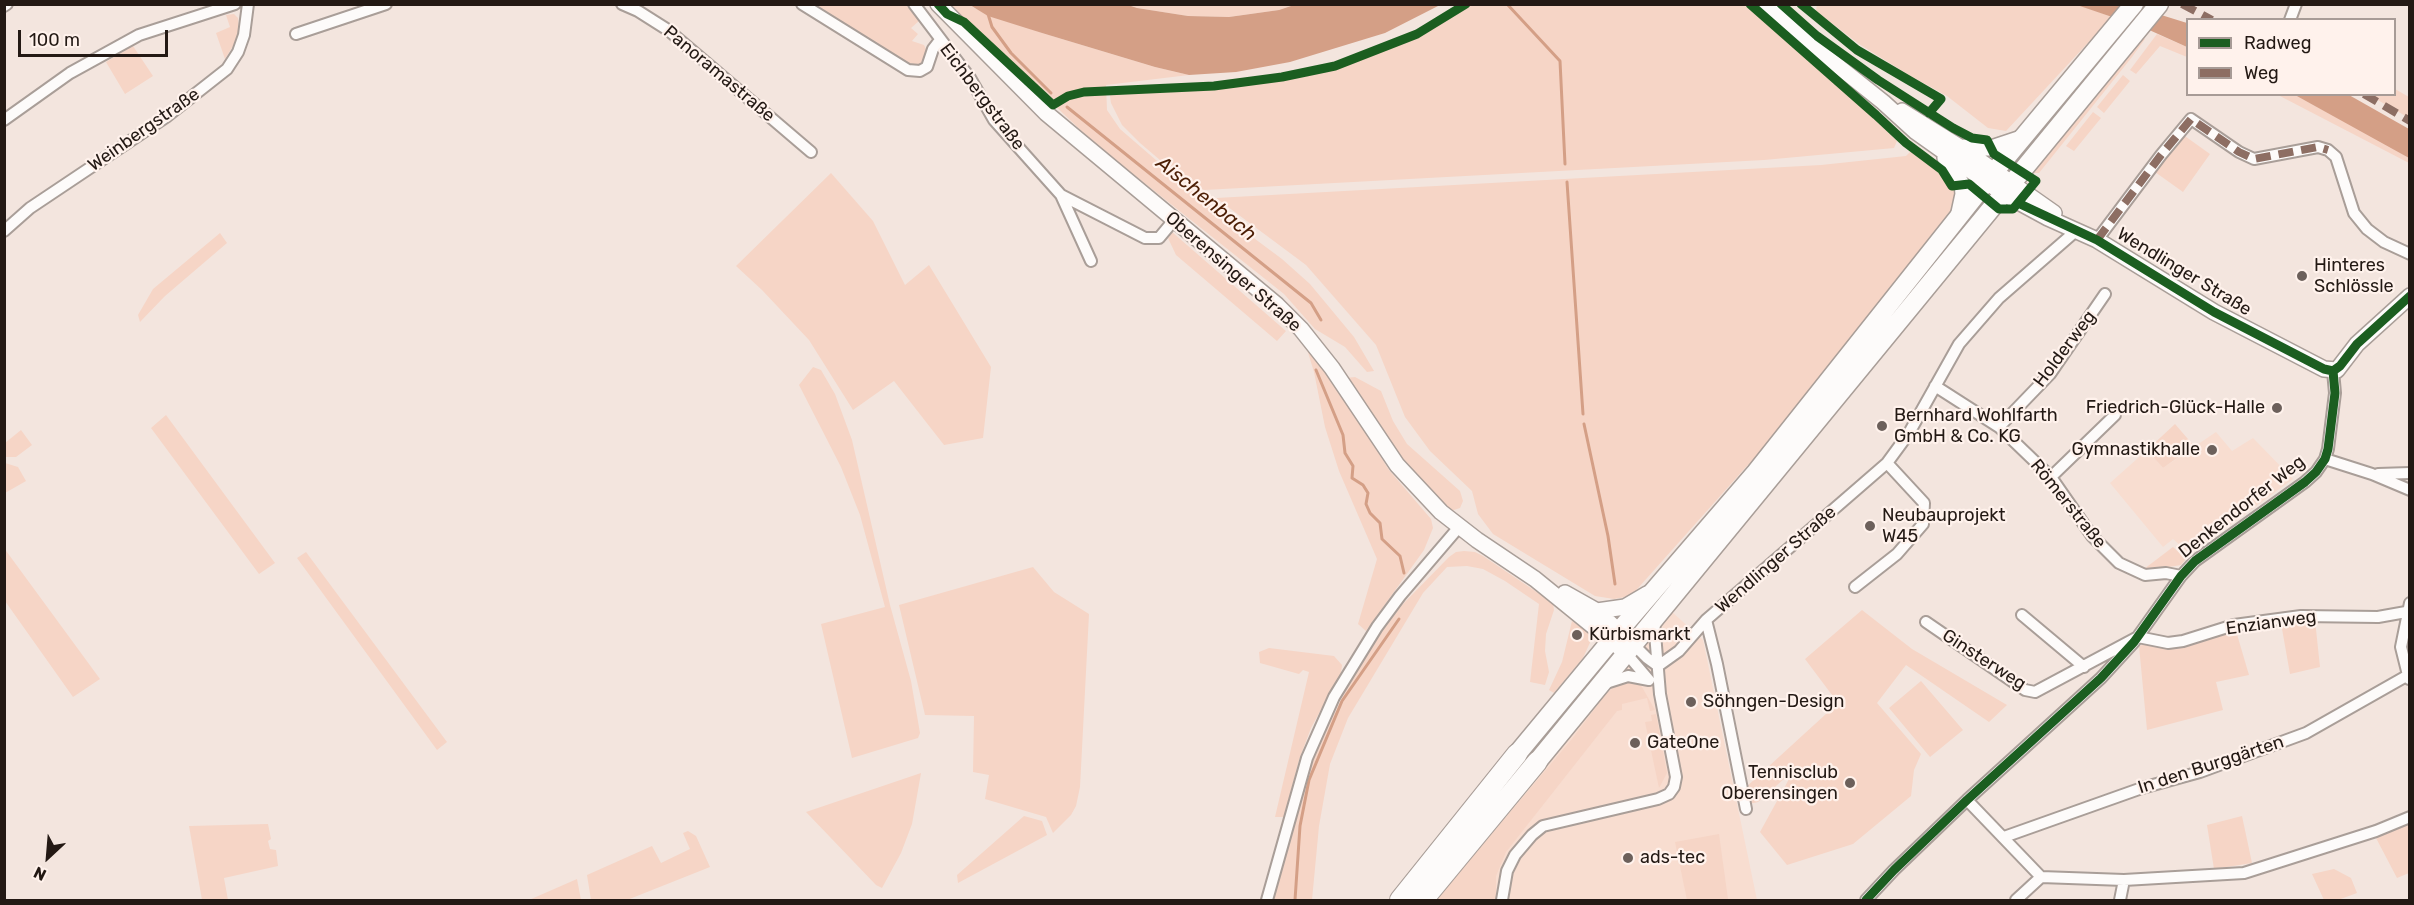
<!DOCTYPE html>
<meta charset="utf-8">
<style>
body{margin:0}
#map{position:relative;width:2414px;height:905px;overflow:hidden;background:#f3e5de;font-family:Rubik,sans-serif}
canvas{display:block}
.frame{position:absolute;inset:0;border:6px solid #231914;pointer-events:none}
.legend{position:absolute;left:2186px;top:18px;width:210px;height:78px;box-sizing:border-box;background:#fff2ec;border:2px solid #a79b96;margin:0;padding:8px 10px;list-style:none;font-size:18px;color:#231914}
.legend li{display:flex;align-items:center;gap:12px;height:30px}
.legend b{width:30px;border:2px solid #a79b96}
.north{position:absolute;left:18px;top:827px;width:60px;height:60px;-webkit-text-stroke:4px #fff2ec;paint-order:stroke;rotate:206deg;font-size:16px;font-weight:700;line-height:24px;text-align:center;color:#231914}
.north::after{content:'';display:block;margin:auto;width:21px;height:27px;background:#231914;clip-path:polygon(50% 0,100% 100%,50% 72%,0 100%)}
.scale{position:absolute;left:18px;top:30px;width:150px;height:27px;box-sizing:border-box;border:3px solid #231914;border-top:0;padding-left:8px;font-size:18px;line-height:21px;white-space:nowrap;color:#231914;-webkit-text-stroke:4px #fff2ec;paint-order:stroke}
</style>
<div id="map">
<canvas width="2414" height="905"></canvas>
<div class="frame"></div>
<ul class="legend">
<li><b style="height:8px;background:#1b5e20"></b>Radweg</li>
<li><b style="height:8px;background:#8d6e63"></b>Weg</li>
</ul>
<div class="north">N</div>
<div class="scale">100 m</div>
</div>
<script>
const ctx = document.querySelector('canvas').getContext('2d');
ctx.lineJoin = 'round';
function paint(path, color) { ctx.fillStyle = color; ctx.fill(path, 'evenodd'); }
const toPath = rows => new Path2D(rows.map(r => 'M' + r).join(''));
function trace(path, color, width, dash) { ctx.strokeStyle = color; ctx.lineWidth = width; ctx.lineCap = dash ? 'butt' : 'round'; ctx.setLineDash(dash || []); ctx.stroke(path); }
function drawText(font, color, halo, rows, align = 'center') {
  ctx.font = font + ' Rubik,sans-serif'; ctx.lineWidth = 4.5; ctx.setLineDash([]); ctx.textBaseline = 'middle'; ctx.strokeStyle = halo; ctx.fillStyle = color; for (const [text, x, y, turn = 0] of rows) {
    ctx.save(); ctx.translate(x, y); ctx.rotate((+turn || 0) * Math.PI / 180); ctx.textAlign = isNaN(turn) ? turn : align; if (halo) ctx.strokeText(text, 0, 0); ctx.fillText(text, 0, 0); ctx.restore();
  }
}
paint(toPath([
 [2216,432,2232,451,2253,438,2293,479,2190,554,2173,539,2163,547,2110,483,2147,450,2163,468],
 [1671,611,1703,640,1757,900,1448,900,1454,880]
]), '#f8ddd0');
paint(toPath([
 [1466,4,1748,5,1781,37,1858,103,1897,141,1894,148,1764,160,1204,190,1174,172,1140,143,1122,125,1111,103,1109,90,1214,86,1282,77,1335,66,1417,34],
 [1817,4,2077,4,2112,17,2006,131,1988,128,1947,96,1909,75,1859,44,1816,11],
 [816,5,909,5,927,32,919,21,911,28,918,34,912,41,924,45,927,51,923,63,917,65,902,61],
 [950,5,970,5,974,8,1042,33,1155,67,1189,75,1106,85,1107,110,1120,129,1200,198,1282,259,1310,284,1354,337,1374,371,1367,372,1345,347,1315,329,1284,294,1094,143],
 [1128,5,1294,5,1279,10,1229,17,1188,16,1137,8],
 [234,14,238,18,239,28,236,41,225,59,216,33,230,27,226,15],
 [2139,34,2145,39,2132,57,2039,173,2030,173],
 [2157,34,2187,47,2187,57,2160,46,2136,74,2130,70],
 [133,46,153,76,125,94,106,62],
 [2123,75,2130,81,2104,113,2097,107],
 [2395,89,2409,97,2409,118,2369,95,2394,94],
 [2278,95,2295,95,2393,148,2409,158,2409,163],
 [2093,112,2101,118,2074,151,2066,146],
 [2182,134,2210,154,2183,192,2155,172],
 [1914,148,1948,175,1958,193,1954,210,1772,445,1746,467,1631,596,1614,599,1595,596,1493,534,1478,514,1472,491,1430,451,1405,417,1376,345,1306,265,1216,198,1821,165,1906,156],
 [831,173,873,221,905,285,929,265,991,367,983,438,944,445,894,381,853,410,809,340,762,290,736,266],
 [1172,232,1286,331,1277,341,1176,255,1168,238],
 [220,233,227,243,165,296,140,322,138,315,153,289],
 [1306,346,1356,417,1389,470,1431,519,1433,528,1424,550,1366,631,1358,624,1377,559,1339,471,1325,427,1314,372],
 [813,367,821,370,835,394,852,440,890,605,911,681,920,733,918,738,852,758,821,624,885,607,860,515,841,467,799,385],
 [1355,377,1381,391,1393,421,1407,444,1460,491,1463,501,1460,508,1451,511,1407,467,1346,378],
 [166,415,275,563,259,574,151,428],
 [2175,424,2194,446,2163,468,2147,450],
 [21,430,32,445,16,457,5,457,5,443],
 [5,463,18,467,26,481,5,493],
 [2173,547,2186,559,2181,565,2145,571,2144,569],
 [4,548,100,679,73,697,5,601],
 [1464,551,1475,552,1483,556,1553,603,1554,610,1546,634,1545,651,1549,672,1545,685,1530,682,1539,604,1505,581,1483,569,1467,566,1447,567,1423,593,1348,718,1330,764,1319,826,1312,900,1271,900,1314,754,1349,684,1375,640,1402,605,1449,557,1456,552],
 [306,552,447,742,437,750,297,558],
 [1033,567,1054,592,1089,614,1080,787,1076,806,1071,815,1053,833,1046,817,985,799,989,775,973,772,974,716,925,715,899,605],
 [1862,610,1912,649,2007,705,1989,722,1906,665,1877,703,1921,754,1914,770,1911,796,1853,844,1787,865,1760,832,1794,770,1758,802,1749,804,1745,788,1838,703,1805,659],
 [2315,620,2320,667,2290,674,2281,623],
 [1572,621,1593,636,1583,658,1554,693,1549,690,1562,662],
 [2236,631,2249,675,2216,682,2223,710,2147,730,2139,646,2152,642,2172,646,2191,644],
 [1269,648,1334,656,1342,665,1341,673,1311,728,1299,760,1284,817,1275,817,1309,672,1303,670,1299,674,1260,663,1259,652],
 [1627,680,1636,682,1642,687,1655,710,1650,711,1647,698,1622,704,1622,710,1617,711,1506,852,1496,876,1496,900,1436,900,1572,739,1606,694,1619,683],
 [1921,681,1963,730,1930,757,1889,708],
 [1656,714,1667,773,1659,788,1645,722,1652,721,1651,715],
 [921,773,912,824,901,853,882,888,876,885,806,812],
 [1024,816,1042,821,1047,835,958,883,957,875],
 [2242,816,2252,863,2214,869,2207,825],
 [268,824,271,839,268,841,270,849,276,850,278,866,224,878,228,900,202,900,189,826],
 [2408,824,2409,873,2397,878,2376,838],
 [688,831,696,836,710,867,627,900,591,900,587,875,652,846,661,863,690,849,683,833],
 [1719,834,1728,899,1687,900,1675,842],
 [2334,869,2351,878,2357,893,2338,900,2324,900,2312,874],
 [577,879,581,900,529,900]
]), '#f6d5c6');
paint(toPath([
 [970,5,1128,5,1137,8,1188,16,1229,17,1279,10,1294,5,1440,5,1385,33,1290,62,1236,72,1189,75,1155,67,1042,33,988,16],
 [2077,5,2129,5,2187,23,2187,47,2147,29],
 [2295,95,2349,95,2409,129,2409,158]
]), '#d49f86');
trace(toPath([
 [1507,4,1560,61,1565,164],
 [988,14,992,27,1011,53,1051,93],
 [1067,107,1311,303,1321,320],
 [1567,182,1583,414],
 [1316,370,1343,435,1345,453,1353,466,1352,478,1363,485,1368,493,1366,504,1370,513,1380,523,1382,539,1400,556,1404,573],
 [1584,424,1608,536,1615,584],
 [1295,900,1300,826,1309,780,1342,701,1399,619]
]), '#d49f86', 3);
const street = toPath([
 [622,4,638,11,668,30,811,152],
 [802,4,908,70,920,71,927,67,933,49,940,40],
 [914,4,970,78,994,120,1061,195,1145,238,1159,238,1174,220],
 [4,6,7,4],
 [2290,20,2296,4],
 [296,34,386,4],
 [4,120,70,73,139,35,235,4],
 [1061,195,1091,261],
 [4,231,30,208,166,117,227,69,238,52,244,35,248,4],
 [2097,240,2161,155,2191,119,2239,152,2254,159,2318,147,2328,150,2336,157,2354,213,2367,229,2384,242,2410,254],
 [1935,386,1999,427,2051,477,2092,536,2119,563,2145,575,2166,573,2181,576],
 [1999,427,2050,374,2105,294],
 [2325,459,2372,474,2410,490],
 [2378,474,2410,473],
 [2051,477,2115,415],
 [1855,587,1897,554,1923,524,1924,503,1887,463],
 [2022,615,2084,667],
 [1706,620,1717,664,1746,809],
 [1926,622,2025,690,2035,692,2138,637,2168,643,2183,641,2234,625,2301,616,2378,617,2406,612],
 [1633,644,1647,658,1658,666],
 [1626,653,1649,680],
 [1658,666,1679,651,1706,620,1887,463,1909,433,1959,344,1999,298,2077,230],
 [2409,679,2401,647,2410,603],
 [1606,683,1628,676,1649,680],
 [1967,800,2041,877,2124,880,2244,873,2376,831,2410,817],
 [2004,837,2142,788,2200,772,2306,733,2410,674],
 [1267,900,1307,758,1334,697,1377,627,1400,596,1459,527],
 [1502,900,1507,871,1515,855,1532,835,1543,826,1658,799,1669,794,1674,787,1676,777,1660,694,1654,621],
 [1866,900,1894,870,1967,800,2101,678,2134,642,2181,576,2195,561,2305,482,2316,472,2325,459,2328,449,2335,393,2333,371],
 [2016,900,2041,877],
 [2120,900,2124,880]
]);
const secondary = toPath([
 [938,4,1046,113,1277,305,1301,329,1332,368,1397,465,1441,512,1477,540,1535,579,1626,653],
 [1764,4,1794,31,1883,102,1916,132,2002,193,2048,218,2097,240,2214,312,2324,369,2337,370,2357,344,2410,296],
 [1902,111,1960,147,2054,213],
 [1960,147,1991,148,2024,137],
 [1945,158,1962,184,1963,194,1958,217],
 [1565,593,1597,611,1627,639],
 [1597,611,1625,607,1647,594]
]);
const primary = toPath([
 [1517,754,1619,631,1756,472,1995,171,2134,4],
 [1537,762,2159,4]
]);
const highway = toPath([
 [1400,900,1517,754],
 [1423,900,1537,762]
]);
trace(street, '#a99e98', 14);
trace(secondary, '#a99e98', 18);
trace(primary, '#a99e98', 21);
trace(highway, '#a99e98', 22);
trace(street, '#fdfbfa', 10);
trace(secondary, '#fdfbfa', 15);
trace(primary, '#fdfbfa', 18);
trace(highway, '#fdfbfa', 20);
trace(toPath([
 [2182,4,2212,20],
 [2364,94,2410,121],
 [2097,240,2161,155,2191,119,2239,152,2254,159,2318,147,2328,150]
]), '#8d6e63', 8, [15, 8]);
trace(toPath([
 [938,4,947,14,964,22,1053,105,1068,96,1084,92,1214,86,1282,77,1335,66,1417,34,1466,4],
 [1750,4,1876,115,1906,143,1942,170,1952,186,1969,184,1999,209,2013,209,2036,181,1994,154,1987,140,1972,138,1953,128,1878,80,1817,36,1781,4],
 [1801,4,1857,50,1941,99,1929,113],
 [2018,203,2097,240,2214,312,2324,369,2333,371],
 [2333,371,2340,366,2357,344,2410,296],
 [1866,900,1894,870,1967,800,2101,678,2134,642,2181,576,2195,561,2305,482,2316,472,2325,459,2328,449,2335,393,2333,371]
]), '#1b5e20', 9);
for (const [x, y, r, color] of [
 [2302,276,6,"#6c605b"],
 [2277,408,6,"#6c605b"],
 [1882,426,6,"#6c605b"],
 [2212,450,6,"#6c605b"],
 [1870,526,6,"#6c605b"],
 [1577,635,6,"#6c605b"],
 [1691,702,6,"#6c605b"],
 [1635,743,6,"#6c605b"],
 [1850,783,6,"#6c605b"],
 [1628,858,6,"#6c605b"]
]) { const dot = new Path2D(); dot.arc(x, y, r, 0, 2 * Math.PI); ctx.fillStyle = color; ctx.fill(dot); trace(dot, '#fff2ec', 2); }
drawText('18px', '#231914', '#fff2ec', [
 ["Panoramastraße",719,74,40],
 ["Eichbergstraße",982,97,53],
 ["Weinbergstraße",144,130,-35],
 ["Oberensinger Straße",1233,272,41],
 ["Wendlinger Straße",2184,272,31],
 ["Holderweg",2065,349,-53],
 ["Römerstraße",2068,504,51],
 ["Denkendorfer Weg",2242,507,-38],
 ["Wendlinger Straße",1776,560,-41],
 ["Enzianweg",2271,623,-8],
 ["Ginsterweg",1984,660,33],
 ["In den Burggärten",2211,765,-18]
]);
drawText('18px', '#231914', '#fff2ec', [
 ["Hinteres",2314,266],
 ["Schlössle",2314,287],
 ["Friedrich-Glück-Halle",2265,408,"right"],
 ["Bernhard Wohlfarth",1894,416],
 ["GmbH & Co. KG",1894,437],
 ["Gymnastikhalle",2200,450,"right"],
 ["Neubauprojekt",1882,516],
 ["W45",1882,537],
 ["Kürbismarkt",1589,635],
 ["Söhngen-Design",1703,702],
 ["GateOne",1647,743],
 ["Tennisclub",1838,773,"right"],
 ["Oberensingen",1838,794,"right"],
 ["ads-tec",1640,858]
], 'left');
drawText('italic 20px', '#4c1e05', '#fff2ec', [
 ["Aischenbach",1206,199,39]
]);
</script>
